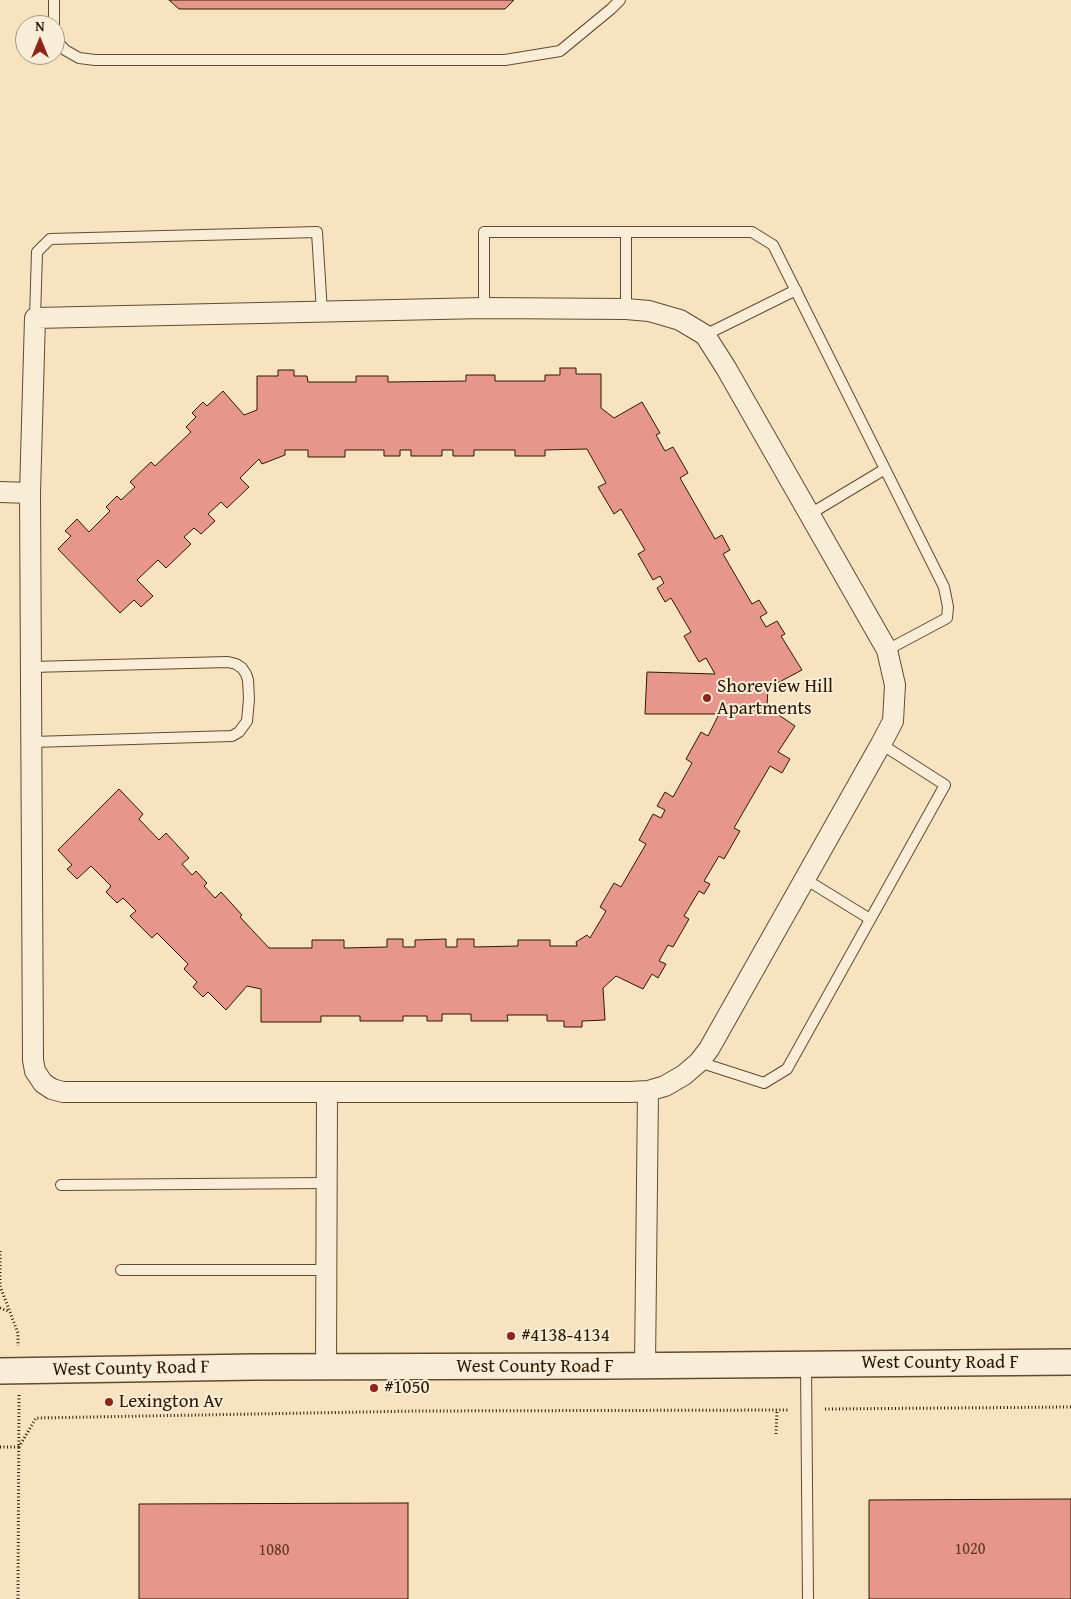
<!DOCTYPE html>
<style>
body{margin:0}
#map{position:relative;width:1071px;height:1599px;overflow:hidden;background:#f8e3c1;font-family:"Gentium Book Plus",serif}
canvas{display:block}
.north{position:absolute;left:15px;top:15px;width:50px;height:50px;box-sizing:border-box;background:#faedd7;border:1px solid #a89881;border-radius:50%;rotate:0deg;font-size:14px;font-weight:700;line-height:20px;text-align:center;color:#2d1800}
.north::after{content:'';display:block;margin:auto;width:18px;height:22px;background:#8f2418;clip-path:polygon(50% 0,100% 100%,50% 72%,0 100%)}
</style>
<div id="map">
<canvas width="1071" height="1599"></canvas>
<div class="north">N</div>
</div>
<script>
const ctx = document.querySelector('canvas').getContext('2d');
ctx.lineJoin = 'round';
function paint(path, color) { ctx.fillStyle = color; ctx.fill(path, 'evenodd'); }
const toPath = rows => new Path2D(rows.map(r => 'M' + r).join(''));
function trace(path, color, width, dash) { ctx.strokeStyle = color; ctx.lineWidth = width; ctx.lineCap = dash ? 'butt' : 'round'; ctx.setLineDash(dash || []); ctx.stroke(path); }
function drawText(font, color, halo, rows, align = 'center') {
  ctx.font = font + ' "Gentium Book Plus",serif'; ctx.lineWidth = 4; ctx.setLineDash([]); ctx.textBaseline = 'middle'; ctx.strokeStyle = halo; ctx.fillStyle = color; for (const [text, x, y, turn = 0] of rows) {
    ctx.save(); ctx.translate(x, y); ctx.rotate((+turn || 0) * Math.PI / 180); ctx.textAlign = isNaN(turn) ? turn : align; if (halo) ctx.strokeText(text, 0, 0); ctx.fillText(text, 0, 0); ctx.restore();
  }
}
const building = toPath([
 [169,0,514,0,505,9,179,9,169,0],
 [560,368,576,368,576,374,601,374,601,408,614,418,642,402,660,433,656,435,665,451,673,447,688,473,680,478,715,539,722,535,730,550,723,554,752,604,759,600,767,613,760,617,766,627,777,621,785,634,781,636,802,670,768,688,767,707,795,726,778,752,790,759,782,773,770,766,734,828,740,831,724,859,719,856,704,881,710,884,704,894,699,891,684,916,689,919,673,947,668,945,659,961,666,964,658,978,652,974,643,989,616,976,603,988,605,1020,582,1021,582,1027,564,1027,564,1021,547,1021,547,1015,507,1015,508,1021,471,1021,471,1014,442,1014,442,1021,427,1021,427,1016,403,1016,403,1021,360,1021,360,1016,321,1016,321,1022,261,1022,261,989,247,986,226,1010,208,992,203,997,193,987,197,982,184,969,188,964,157,933,152,938,130,916,136,911,123,898,117,903,106,892,111,886,91,866,77,879,67,869,72,865,58,850,119,789,143,814,139,819,159,840,166,833,189,858,182,864,192,875,196,871,207,883,204,886,215,898,221,892,242,915,240,917,269,948,312,948,312,940,344,940,344,948,387,947,387,939,403,939,403,947,415,947,415,940,446,939,446,947,457,947,457,939,474,939,474,947,518,946,518,940,550,940,550,946,577,946,576,942,587,935,590,938,606,911,600,907,614,883,621,887,646,844,639,840,653,814,661,818,665,810,657,806,665,792,673,797,692,763,686,759,701,732,708,736,719,714,645,714,647,672,715,674,706,658,699,662,684,636,691,632,671,598,665,602,657,588,664,583,660,576,653,580,638,554,645,550,621,509,614,514,598,487,606,483,587,449,545,450,545,456,515,456,515,450,474,450,474,456,453,456,453,450,442,450,442,456,411,456,411,450,400,450,400,456,384,456,384,450,345,450,345,457,308,457,308,450,285,450,285,455,262,464,259,459,240,478,249,487,227,508,221,502,208,514,215,521,201,534,194,528,184,537,191,544,166,568,158,560,137,580,153,596,141,607,134,600,120,613,58,549,71,536,65,531,77,519,89,532,110,511,106,507,117,496,121,500,135,487,130,482,151,462,155,466,191,432,186,427,196,417,192,413,203,402,207,406,223,391,244,415,257,410,257,376,278,376,278,370,294,370,294,376,307,376,308,382,356,382,356,376,388,376,388,382,466,381,466,375,495,375,495,381,545,381,545,375,560,375,560,368],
 [1071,1499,1071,1599,869,1599,869,1500,1071,1499],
 [408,1503,408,1599,139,1599,139,1504,408,1503]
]);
paint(building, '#e7968c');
trace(building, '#2d1800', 1);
const service = toPath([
 [54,0,54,25],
 [55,33,58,42,65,50,79,58,95,60,505,60,560,51,611,9,620,0],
 [484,308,484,232,752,232,773,245,944,587,948,607,947,618,887,650],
 [626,309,626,232],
 [35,318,37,252,50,239,317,232,322,312],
 [705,335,796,290],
 [810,514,885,469],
 [31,667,228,662,236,664,242,668,246,674,248,680,249,699,247,721,239,732,232,736,33,742],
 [805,879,870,919],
 [699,1062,764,1083,787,1069,945,785,881,744],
 [61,1185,326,1183],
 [121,1270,326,1270],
 [806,1365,808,1599]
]);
const minor = toPath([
 [484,308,626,309,649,311,680,320,705,335,726,368,887,650,895,685,893,721,881,744,709,1049,699,1062,684,1075,665,1086,648,1091,630,1092,63,1092,52,1089,43,1083,35,1071,33,1060,30,493,35,318,484,308],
 [0,492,30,493],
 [645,1366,648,1091],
 [326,1367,327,1092]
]);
const tertiary = toPath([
 [0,1371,255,1367,606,1366,1071,1362]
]);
trace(service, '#604b30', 12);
trace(minor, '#604b30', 22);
trace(tertiary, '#604b30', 28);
trace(toPath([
 [0,1251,0,1286,18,1333,18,1346],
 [0,1308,8,1311],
 [825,1409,1071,1407],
 [776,1434,777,1410],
 [0,1447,19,1447],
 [19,1447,36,1418,418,1411,789,1410],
 [18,1599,19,1395]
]), '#2d1800', 3, [1, 2.5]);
trace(service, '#faedd7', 10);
trace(minor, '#faedd7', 20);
trace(tertiary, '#faedd7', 25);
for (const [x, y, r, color] of [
 [707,698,5,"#8f2418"],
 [511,1336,5,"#8f2418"],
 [374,1388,5,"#8f2418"],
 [109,1402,5,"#8f2418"]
]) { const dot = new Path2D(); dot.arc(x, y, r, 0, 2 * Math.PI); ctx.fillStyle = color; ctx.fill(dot); trace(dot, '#faedd7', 2); }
drawText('16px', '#5c3823', null, [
 ["1020",970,1550],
 ["1080",274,1551]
]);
drawText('19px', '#2d1800', '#faedd7', [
 ["Shoreview Hill",717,687],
 ["Apartments",717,709],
 ["#4138-4134",521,1336],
 ["#1050",384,1388],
 ["Lexington Av",119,1402]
], 'left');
drawText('19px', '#2d1800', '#faedd7', [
 ["West County Road F",940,1363],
 ["West County Road F",535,1367],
 ["West County Road F",131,1369,-1]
]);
</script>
